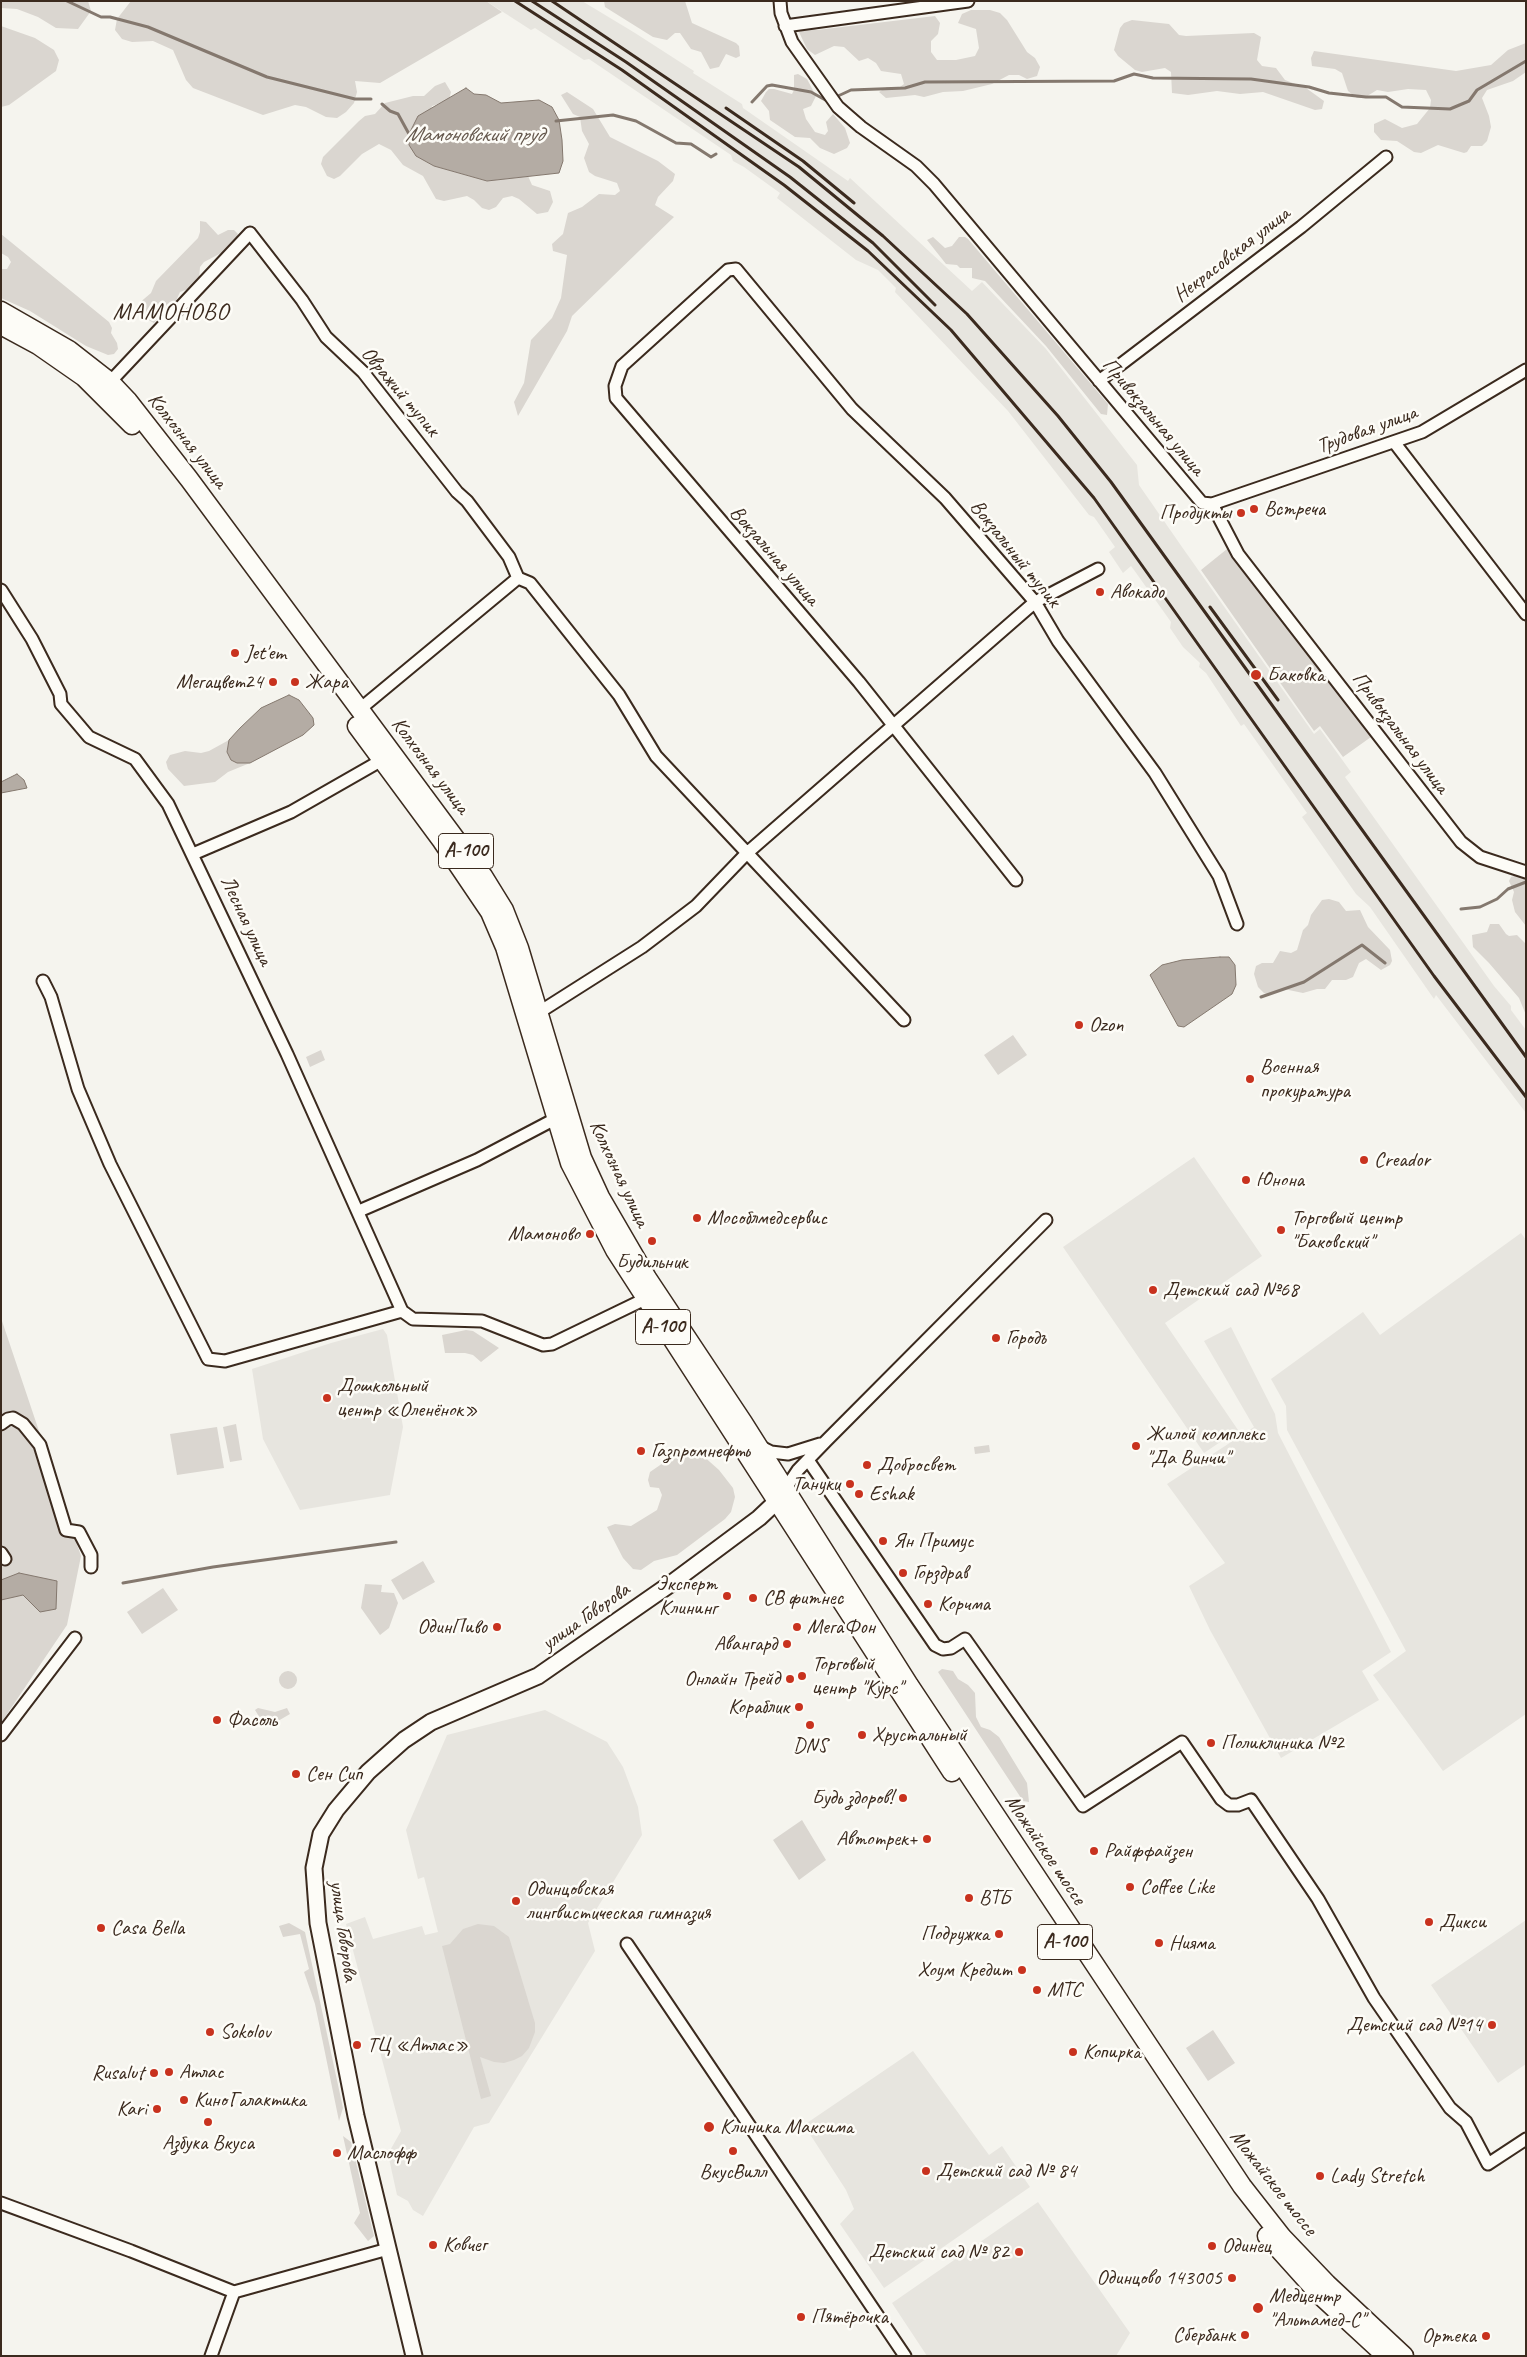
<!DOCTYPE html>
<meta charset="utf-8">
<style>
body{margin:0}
#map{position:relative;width:1527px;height:2357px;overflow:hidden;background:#f5f4ee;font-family:Caveat,sans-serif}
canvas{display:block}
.frame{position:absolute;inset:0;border:2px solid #3b2a1e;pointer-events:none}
</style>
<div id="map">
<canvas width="1527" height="2357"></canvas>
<div class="frame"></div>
</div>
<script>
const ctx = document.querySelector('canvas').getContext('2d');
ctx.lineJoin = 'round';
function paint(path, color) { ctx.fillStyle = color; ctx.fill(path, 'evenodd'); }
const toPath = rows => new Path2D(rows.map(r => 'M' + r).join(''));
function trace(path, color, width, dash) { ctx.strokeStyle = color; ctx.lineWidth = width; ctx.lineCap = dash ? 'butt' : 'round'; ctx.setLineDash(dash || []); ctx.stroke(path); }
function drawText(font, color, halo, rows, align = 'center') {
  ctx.font = font + ' Caveat,sans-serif'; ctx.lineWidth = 5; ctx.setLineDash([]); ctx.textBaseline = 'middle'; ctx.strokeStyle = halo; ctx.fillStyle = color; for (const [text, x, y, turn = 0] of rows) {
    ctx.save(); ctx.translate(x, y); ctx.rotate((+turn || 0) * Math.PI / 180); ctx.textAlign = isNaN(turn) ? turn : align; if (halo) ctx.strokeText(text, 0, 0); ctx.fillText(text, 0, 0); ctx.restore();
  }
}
paint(toPath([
 [486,1,582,1,635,33,694,71,693,73,742,104,743,108,848,181,850,178,972,291,982,282,1046,349,1137,465,1139,485,1182,547,1314,734,1320,729,1351,772,1345,777,1494,986,1511,1006,1511,1010,1526,1030,1526,1113,1436,995,1434,999,1370,907,1356,894,1302,817,1307,813,1244,724,1241,726,1206,673,1199,667,1200,663,1183,647,1170,628,1171,622,1134,570,1131,566,1123,573,1109,552,1115,547,1094,517,1089,515,1008,411,895,292,896,288,878,270,856,260,777,198,780,193,744,167,733,161,731,155,589,59,584,60,535,28,531,30],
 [1194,1157,1262,1256,1165,1323,1238,1430,1204,1453,1063,1247],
 [1521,1233,1526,1240,1526,1714,1443,1771,1373,1675,1406,1651,1287,1430,1286,1406,1271,1379,1363,1312,1380,1335],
 [1231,1327,1275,1414,1278,1433,1391,1652,1362,1671,1379,1700,1281,1758,1210,1630,1189,1586,1225,1563,1167,1484,1254,1427,1204,1341],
 [383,1329,387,1335,403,1427,390,1495,300,1510,263,1439,252,1369,331,1343],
 [545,1710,607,1742,623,1767,638,1807,642,1835,588,1923,595,1951,489,2123,474,2127,423,2216,413,2210,408,2201,397,2195,388,2154,401,2131,346,1924,365,1917,373,1939,422,1926,425,1935,438,1932,424,1877,418,1879,406,1830,447,1735],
 [1526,1920,1526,2064,1498,2083,1431,1985],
 [913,2051,989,2155,1002,2146,1030,2187,884,2288,840,2224,854,2209,846,2190,804,2125],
 [1038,2202,1130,2333,1116,2356,927,2356,892,2303]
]), '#e7e5df');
paint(toPath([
 [1,1,88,1,91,11,78,29,56,28,38,17,17,9,1,8],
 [131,1,486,1,502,12,380,83,355,81,357,92,354,103,346,112,337,118,326,117,306,107,295,105,263,115,193,88,186,80,173,50,153,41,132,42,122,39,115,30,117,19],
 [604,1,685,1,692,23,736,43,739,46,740,56,736,58,726,54,719,67,710,69,701,52,691,49,680,33,675,33,667,40,653,37,605,7],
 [971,10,990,10,1000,13,1007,20,1027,52,1035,58,1040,67,1037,76,1027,79,1019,75,1009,75,992,84,963,91,943,92,924,97,915,95,886,98,879,92,887,87,897,89,904,84,901,74,881,71,876,63,868,58,859,61,844,47,834,46,815,55,807,49,799,32,808,28,817,30,935,16,940,23,938,34,931,41,931,52,937,60,956,60,975,56,979,48,976,29,958,23,962,14],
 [1132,20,1169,24,1179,35,1186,36,1254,33,1261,37,1257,60,1262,66,1276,68,1285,80,1306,88,1324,101,1322,109,1315,110,1263,92,1240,94,1217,91,1188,95,1172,93,1171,72,1165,68,1142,72,1135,70,1118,56,1114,50,1120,28,1124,23],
 [1,26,35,38,54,50,59,60,56,71,9,105,1,107],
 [1526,43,1526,72,1513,81,1487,90,1482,98,1489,116,1491,127,1487,141,1482,146,1471,146,1467,152,1464,153,1438,145,1421,153,1414,152,1397,141,1381,140,1374,132,1374,124,1385,119,1402,128,1417,124,1430,108,1431,100,1426,90,1408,89,1388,92,1377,90,1364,98,1357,98,1348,91,1342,73,1335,69,1312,66,1311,58,1314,51,1456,71,1491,65,1508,50],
 [798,74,807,79,816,96,811,106,803,109,806,119,815,132,825,135,828,131,826,122,833,114,845,128,850,143,847,148,834,154,820,148,810,138,795,137,770,120,769,111,761,101,766,92,769,89,774,89,792,94,794,90,794,75],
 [445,82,451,92,449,100,432,106,416,155,434,166,487,181,528,176,532,185,550,191,553,202,548,212,537,214,519,199,512,196,503,198,496,207,489,210,482,208,474,200,467,196,444,201,436,199,423,176,403,165,391,150,379,144,362,154,340,176,334,179,327,176,321,164,323,157,359,121,365,116,375,114,385,103,413,96,424,96,435,86],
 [567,92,593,109,610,137,658,161,675,174,673,181,658,197,655,205,674,217,572,316,567,331,518,416,514,402,524,383,531,340,552,318,561,298,567,255,553,251,552,244,563,234,568,213,582,207,599,194,615,195,620,191,617,183,595,176,589,172,584,158,589,144,582,131,580,117,573,114,561,95],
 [200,221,206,222,218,235,228,230,234,230,238,234,236,240,225,251,204,262,200,267,199,279,191,288,180,292,175,303,161,313,154,323,138,314,136,309,138,304,151,293,156,281,198,238,200,232],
 [1,234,109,322,112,328,111,333,117,343,118,349,114,354,108,355,86,346,30,311,1,298,1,269,7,269,11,262,8,257,1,253],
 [933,237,945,248,952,246,959,237,965,237,968,239,1108,404,1107,415,1101,414,1046,346,985,281,972,278,972,268,960,268,957,265,946,264,927,240],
 [1227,549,1371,737,1343,757,1320,726,1314,731,1201,570],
 [229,740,227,752,237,763,250,763,228,772,215,782,184,786,168,769,166,762,170,755,185,751,201,753,209,751],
 [1518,875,1526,878,1526,926,1515,912,1512,900,1514,892,1509,881,1511,877],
 [1329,899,1339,902,1346,911,1360,910,1368,927,1390,950,1392,961,1390,965,1381,970,1366,959,1359,963,1353,977,1346,980,1332,980,1325,989,1317,989,1303,993,1284,989,1270,995,1264,993,1258,987,1254,974,1256,966,1262,963,1273,963,1280,951,1291,953,1297,950,1303,930,1308,925,1311,915,1322,900],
 [1490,924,1499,924,1506,934,1509,936,1517,935,1526,944,1526,1015,1519,998,1489,963,1473,947,1472,935,1487,932],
 [1013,1035,1027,1055,998,1075,984,1055],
 [321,1050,325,1060,310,1067,306,1057],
 [1,1318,81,1556,67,1625,1,1723],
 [466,1330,473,1331,499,1348,481,1362,473,1355,465,1353,445,1353,442,1335],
 [236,1424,242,1460,230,1462,223,1427],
 [217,1427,224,1468,177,1475,170,1434],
 [989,1445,990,1452,975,1454,974,1447],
 [687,1450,695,1450,701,1454,719,1470,733,1488,735,1497,731,1512,725,1519,677,1555,654,1561,641,1570,633,1569,623,1558,607,1527,615,1524,631,1526,657,1510,662,1495,659,1488,650,1487,648,1480,650,1472,679,1452],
 [423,1561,435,1582,403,1600,391,1580],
 [365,1584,382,1585,381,1592,394,1593,398,1603,389,1628,380,1635,361,1608],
 [163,1588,178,1610,142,1634,127,1612],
 [942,1669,953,1671,958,1679,968,1685,975,1693,976,1717,981,1727,990,1730,999,1737,1027,1783,1029,1802,1023,1801,938,1672],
 '279 1680a9 9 0 1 1 18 0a9 9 0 1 1-18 0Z',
 [258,1708,275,1712,287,1708,290,1714,266,1728,255,1710],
 [802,1820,826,1860,799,1880,773,1840],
 [289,1923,305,1932,343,2108,339,2121,315,2004,304,1972,309,1969,300,1934,283,1937,279,1926],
 [478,1924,494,1926,509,1937,535,2023,535,2032,529,2048,522,2056,514,2060,504,2063,494,2062,480,2057,491,2096,481,2099,442,1946,450,1944,463,1929],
 [1213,2030,1235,2063,1208,2081,1186,2048],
 [343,2136,351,2142,374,2236,368,2241,354,2223,360,2213]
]), '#dad6d0');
const water = toPath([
 [466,88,474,94,486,95,501,103,539,100,552,107,559,120,562,140,563,161,559,173,487,181,434,166,416,156,409,145,409,134,418,116,466,88],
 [289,695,299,700,313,718,314,725,303,735,250,763,237,763,231,760,227,752,229,740,240,728,261,708,289,695],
 [17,774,24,780,27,788,1,793,1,782,17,774],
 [1220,957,1229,957,1235,965,1236,985,1232,994,1184,1027,1178,1026,1150,975,1162,965,1182,960,1220,957],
 [19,1573,57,1581,56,1609,40,1612,23,1595,1,1600,1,1580,19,1573]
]);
paint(water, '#b4aca4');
trace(water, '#84786e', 1);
trace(toPath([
 [67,1,101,17,110,17,148,27,267,77,355,99,371,99],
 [838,96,851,90,905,88,925,82,1114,81,1134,74,1153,78,1251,79,1309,87,1329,93,1366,97,1386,97,1402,107,1450,109,1469,101,1477,90,1526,61],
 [752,102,767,86,772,85,811,92,829,102],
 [382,104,390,111,398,114,409,134,411,134],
 [556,121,613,115,636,121,676,143,691,144,711,157,716,154],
 [1461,909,1480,907,1497,899,1508,889,1526,882],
 [1261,997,1304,982,1362,945,1385,963],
 [123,1583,213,1567,396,1542]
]), '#84786e', 3);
const street = toPath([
 [780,1,781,13,792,42,838,107,861,127,916,166,934,184,1202,503,1212,504,1422,432,1526,370],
 [785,26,968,1],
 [1099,381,1301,227,1386,157],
 [110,382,250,233,302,300,326,337,363,372,457,492,467,501,509,557,518,578],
 [1394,442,1526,614],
 [1212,504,1238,554,1461,842,1480,857,1526,872],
 [518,578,530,583,619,695,656,756,904,1020],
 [1,590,32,639,60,694,61,704,89,737,135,759,168,804,287,1054,402,1311],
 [360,709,518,578],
 [193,854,291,812,382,760],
 [1016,880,859,682,616,398,615,386,622,366,728,270,736,269,852,409,945,498,1035,602,1058,641,1155,773,1219,876,1237,924],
 [43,981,51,997,78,1089,110,1164,208,1359,225,1361,402,1311],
 [538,1013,642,947,696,906,747,853,1035,602,1098,569],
 [359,1211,477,1160,555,1119],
 [402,1311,413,1319,482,1321,543,1345,552,1344,645,1299],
 [1,1424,8,1419,13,1418,23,1424,40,1445,66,1530,79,1532,91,1555,91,1567],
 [759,1446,771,1452,788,1454,820,1444],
 [808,1460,935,1645,943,1649,951,1648,965,1639,1083,1806,1182,1742,1221,1799,1229,1805,1238,1805,1251,1800,1318,1899,1374,1998,1450,2108,1466,2122,1488,2164,1526,2139],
 [782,1494,798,1470,826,1441,1046,1220],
 [1,1553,5,1559],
 [1,1735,75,1638],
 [627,1944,905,2356],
 [1,2203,131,2251,234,2292,388,2249],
 [211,2356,234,2292]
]);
const secondary = toPath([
 [414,2356,356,2116,318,1923,314,1868,321,1834,336,1810,368,1772,404,1740,431,1722,538,1676,669,1585,759,1518,776,1502]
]);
const primary = toPath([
 [1,311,69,350,110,382,128,401,189,479,483,876,504,910,519,948,582,1158,600,1197,647,1278,744,1424,909,1685,1242,2186,1282,2237,1327,2284,1404,2356],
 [1,325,38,345,84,377,132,425],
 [357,726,442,841,490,912,505,947,570,1163,615,1250,952,1772],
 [1267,2236,1320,2295,1384,2354]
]);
trace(street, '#3b2a1e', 15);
trace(secondary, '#3b2a1e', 19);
trace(primary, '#3b2a1e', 21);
trace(street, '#fdfcf7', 11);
trace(secondary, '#fdfcf7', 15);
trace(primary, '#fdfcf7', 18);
trace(toPath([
 [515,1,622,70,784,185,868,251,951,330,1094,498,1434,976,1526,1097],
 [532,1,626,62,790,177,873,243,935,305],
 [552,1,799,167,883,236,967,314,1058,416,1111,482,1526,1057],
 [726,108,803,161,854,203],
 [1210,607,1278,700]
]), '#3b2a1e', 3);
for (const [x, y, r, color] of [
 [1254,509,5,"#c8321e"],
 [1241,513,5,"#c8321e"],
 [1100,592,5,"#c8321e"],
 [235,653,5,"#c8321e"],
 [1256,675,6,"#c8321e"],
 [273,682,5,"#c8321e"],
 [295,682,5,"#c8321e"],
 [1079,1025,5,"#c8321e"],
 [1250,1079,5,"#c8321e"],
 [1364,1160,5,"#c8321e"],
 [1246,1180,5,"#c8321e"],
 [697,1218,5,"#c8321e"],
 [1281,1230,5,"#c8321e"],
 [590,1234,5,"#c8321e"],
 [652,1241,5,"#c8321e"],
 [1153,1290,5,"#c8321e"],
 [996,1338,5,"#c8321e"],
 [327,1398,5,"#c8321e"],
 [1136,1446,5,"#c8321e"],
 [641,1451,5,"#c8321e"],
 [867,1465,5,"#c8321e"],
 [850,1484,5,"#c8321e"],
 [859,1494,5,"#c8321e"],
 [883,1541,5,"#c8321e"],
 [903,1573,5,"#c8321e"],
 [727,1596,5,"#c8321e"],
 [753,1598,5,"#c8321e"],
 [928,1604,5,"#c8321e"],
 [497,1627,5,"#c8321e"],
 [797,1627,5,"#c8321e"],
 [787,1644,5,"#c8321e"],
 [802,1676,5,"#c8321e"],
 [790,1679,5,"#c8321e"],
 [799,1707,5,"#c8321e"],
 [217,1720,5,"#c8321e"],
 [810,1725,5,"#c8321e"],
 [862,1735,5,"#c8321e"],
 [1211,1743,5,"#c8321e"],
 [296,1774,5,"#c8321e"],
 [903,1798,5,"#c8321e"],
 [927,1839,5,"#c8321e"],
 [1094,1851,5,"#c8321e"],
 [1130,1887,5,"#c8321e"],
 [969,1898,5,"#c8321e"],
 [516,1901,5,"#c8321e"],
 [1429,1922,5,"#c8321e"],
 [101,1928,5,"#c8321e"],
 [999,1934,5,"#c8321e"],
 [1159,1943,5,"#c8321e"],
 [1022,1970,5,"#c8321e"],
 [1037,1990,5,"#c8321e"],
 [1492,2025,5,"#c8321e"],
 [210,2032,5,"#c8321e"],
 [357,2045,5,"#c8321e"],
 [1073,2052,5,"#c8321e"],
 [169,2072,5,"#c8321e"],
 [154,2073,5,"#c8321e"],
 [184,2100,5,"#c8321e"],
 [157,2109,5,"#c8321e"],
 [208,2122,5,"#c8321e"],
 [709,2127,6,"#c8321e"],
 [733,2151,5,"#c8321e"],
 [337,2153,5,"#c8321e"],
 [926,2171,5,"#c8321e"],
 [1320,2176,5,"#c8321e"],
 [433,2245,5,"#c8321e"],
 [1212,2246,5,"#c8321e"],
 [1019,2252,5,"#c8321e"],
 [1232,2278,5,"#c8321e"],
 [1258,2308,6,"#c8321e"],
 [801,2317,5,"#c8321e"],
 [1245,2335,5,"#c8321e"],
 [1486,2336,5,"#c8321e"]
]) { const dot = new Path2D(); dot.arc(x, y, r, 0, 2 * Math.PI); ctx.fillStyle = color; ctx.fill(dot); trace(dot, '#fdfcf7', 2); }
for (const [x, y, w] of [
 [466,851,55],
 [663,1327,55],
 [1065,1942,55]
]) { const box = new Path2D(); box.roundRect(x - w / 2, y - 17.5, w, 35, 4); ctx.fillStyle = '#fdfcf7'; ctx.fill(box); trace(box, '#3b2a1e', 1); }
drawText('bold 20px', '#3b2a1e', null, [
 ["А-100",466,851],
 ["А-100",663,1327],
 ["А-100",1065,1942]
]);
drawText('21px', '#3b2a1e', '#fdfcf7', [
 ["Некрасовская улица",1232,255,-38],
 ["Овражий тупик",400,392,50],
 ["Привокзальная улица",1153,417,50],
 ["Трудовая улица",1367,430,-20],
 ["Колхозная улица",187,441,52],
 ["Вокзальный тупик",1015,554,51],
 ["Вокзальная улица",774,556,49],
 ["Привокзальная улица",1400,733,53],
 ["Колхозная улица",430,766,53],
 ["Лесная улица",246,921,65],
 ["Колхозная улица",619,1174,65],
 ["улица Говорова",586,1617,-35],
 ["Можайское шоссе",1045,1850,56],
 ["улица Говорова",343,1931,82],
 ["Можайское шоссе",1273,2183,52]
]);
drawText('21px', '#3b2a1e', '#fdfcf7', [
 ["Встреча",1264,509],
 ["Продукты",1231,513,"right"],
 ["Авокадо",1110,592],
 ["Jet'em",245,653],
 ["Баковка",1267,675],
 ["Мегацвет24",263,682,"right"],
 ["Жара",305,682],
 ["Ozon",1089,1025],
 ["Военная",1260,1067],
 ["прокуратура",1260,1091],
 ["Creador",1374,1160],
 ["Юнона",1256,1180],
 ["Мособлмедсервис",707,1218],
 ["Торговый центр",1291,1218],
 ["\"Баковский\"",1291,1242],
 ["Мамоново",580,1234,"right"],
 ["Будильник",652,1262,"center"],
 ["Детский сад №68",1163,1290],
 ["Городъ",1006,1338],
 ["Дошкольный",337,1386],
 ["центр «Оленёнок»",337,1410],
 ["Жилой комплекс",1146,1434],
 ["\"Да Винчи\"",1146,1458],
 ["Газпромнефть",651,1451],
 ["Добросвет",877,1465],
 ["Тануки",840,1484,"right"],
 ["Eshak",869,1494],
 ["Ян Примус",893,1541],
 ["Горздрав",913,1573],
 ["Эксперт",717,1584,"right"],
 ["Клининг",717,1608,"right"],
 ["СВ фитнес",763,1598],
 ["Корчма",938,1604],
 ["ОдинПиво",487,1627,"right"],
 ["МегаФон",807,1627],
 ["Авангард",777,1644,"right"],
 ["Торговый",812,1664],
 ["центр \"Курс\"",812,1688],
 ["Онлайн Трейд",780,1679,"right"],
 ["Кораблик",789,1707,"right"],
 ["Фасоль",227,1720],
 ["Хрустальный",872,1735],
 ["Поликлиника №2",1221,1743],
 ["DNS",810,1746,"center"],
 ["Сен Сип",306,1774],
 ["Будь здоров!",893,1798,"right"],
 ["Автотрек+",917,1839,"right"],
 ["Райффайзен",1104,1851],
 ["Coffee Like",1140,1887],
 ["Одинцовская",526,1889],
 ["лингвистическая гимназия",526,1913],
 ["ВТБ",979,1898],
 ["Дикси",1439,1922],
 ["Casa Bella",111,1928],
 ["Подружка",989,1934,"right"],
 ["Нияма",1169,1943],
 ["Хоум Кредит",1012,1970,"right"],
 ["МТС",1047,1990],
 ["Детский сад №14",1482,2025,"right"],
 ["Sokolov",220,2032],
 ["ТЦ «Атлас»",367,2045],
 ["Копирка",1083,2052],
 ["Атлас",179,2072],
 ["Rusalut",144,2073,"right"],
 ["КиноГалактика",194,2100],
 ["Kari",147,2109,"right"],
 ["Клиника Максима",720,2127],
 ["Азбука Вкуса",208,2143,"center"],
 ["Маслофф",347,2153],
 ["Детский сад № 84",936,2171],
 ["ВкусВилл",733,2172,"center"],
 ["Lady Stretch",1330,2176],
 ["Ковчег",443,2245],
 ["Одинец",1222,2246],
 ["Детский сад № 82",1009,2252,"right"],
 ["Одинцово 143005",1222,2278,"right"],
 ["Медцентр",1269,2296],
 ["\"Альтамед-С\"",1269,2320],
 ["Пятёрочка",811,2317],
 ["Сбербанк",1235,2335,"right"],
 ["Ортека",1476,2336,"right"]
], 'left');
drawText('italic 22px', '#65584d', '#fdfcf7', [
 ["Мамоновский пруд",474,135]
]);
ctx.letterSpacing = '1px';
drawText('24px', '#3b2a1e', '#fdfcf7', [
 ["МАМОНОВО",171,313]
]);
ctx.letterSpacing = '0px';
</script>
